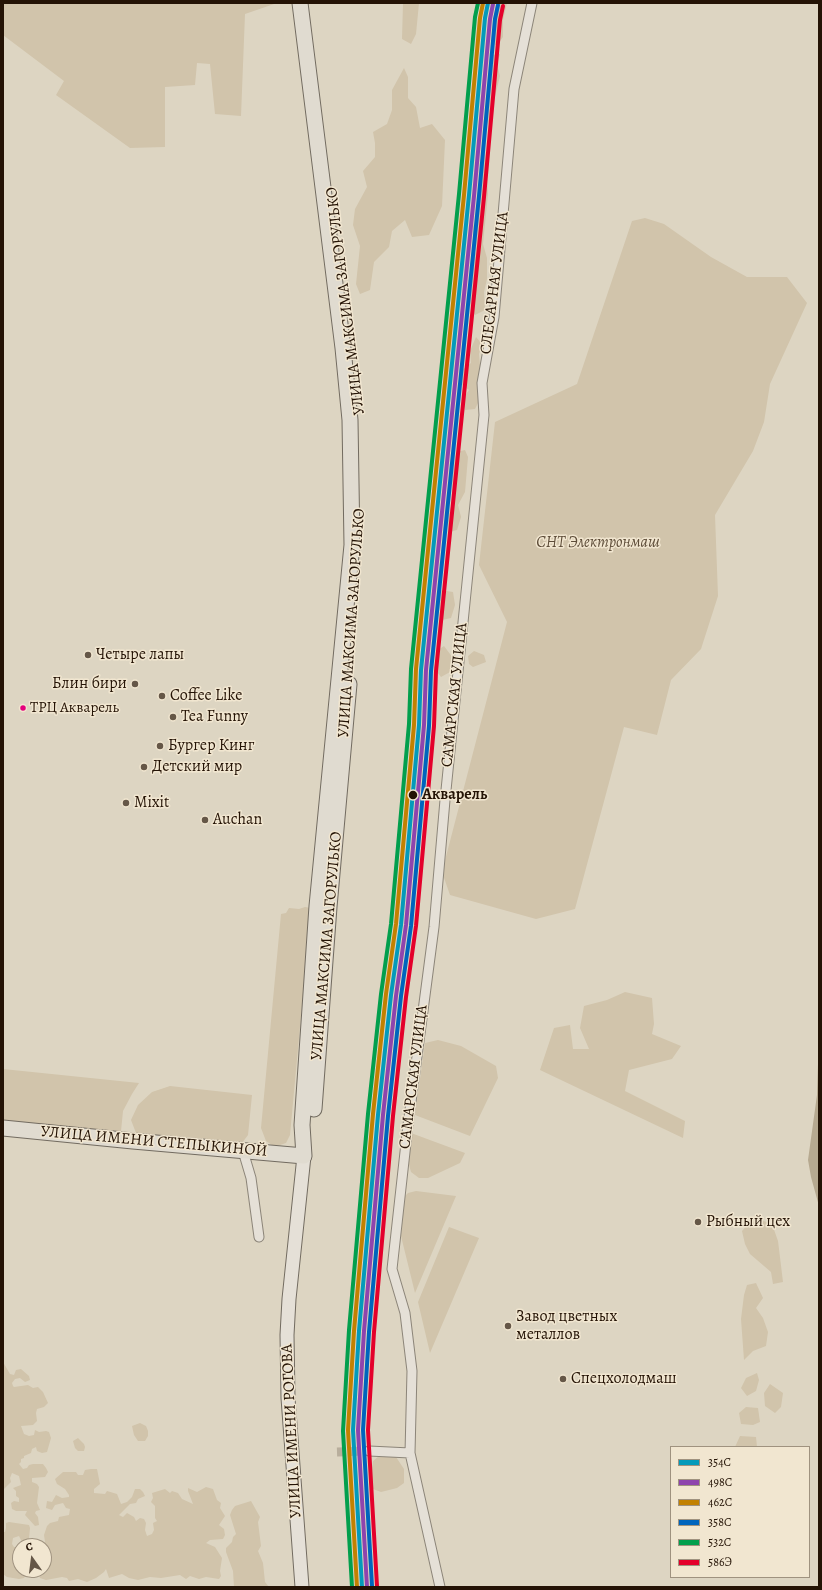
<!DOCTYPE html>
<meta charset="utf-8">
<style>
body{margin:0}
#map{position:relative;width:822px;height:1590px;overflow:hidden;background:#ddd5c2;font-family:Alegreya,serif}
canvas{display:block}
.frame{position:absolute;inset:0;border:4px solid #241305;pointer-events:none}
.legend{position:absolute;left:670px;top:1446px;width:140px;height:132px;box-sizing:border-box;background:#f1e6d0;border:1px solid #9f927f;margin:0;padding:5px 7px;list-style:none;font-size:12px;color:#241305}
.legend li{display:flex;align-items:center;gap:8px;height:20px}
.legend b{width:20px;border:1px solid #9f927f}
.north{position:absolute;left:12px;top:1538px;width:40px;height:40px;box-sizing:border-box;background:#f1e6d0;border:1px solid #9f927f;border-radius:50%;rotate:346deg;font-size:11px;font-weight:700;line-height:16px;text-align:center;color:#241305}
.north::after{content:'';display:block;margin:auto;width:14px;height:18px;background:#655747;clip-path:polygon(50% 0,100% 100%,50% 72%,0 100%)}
</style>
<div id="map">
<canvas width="822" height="1590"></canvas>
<div class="frame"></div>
<ul class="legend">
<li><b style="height:5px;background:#049aba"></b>354С</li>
<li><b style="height:5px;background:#8e44ad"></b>498С</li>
<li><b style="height:5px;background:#c28101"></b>462С</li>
<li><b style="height:5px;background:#0065bd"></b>358С</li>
<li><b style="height:5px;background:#029f4d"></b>532С</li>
<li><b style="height:5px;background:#e4002b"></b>586Э</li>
</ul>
<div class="north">С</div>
</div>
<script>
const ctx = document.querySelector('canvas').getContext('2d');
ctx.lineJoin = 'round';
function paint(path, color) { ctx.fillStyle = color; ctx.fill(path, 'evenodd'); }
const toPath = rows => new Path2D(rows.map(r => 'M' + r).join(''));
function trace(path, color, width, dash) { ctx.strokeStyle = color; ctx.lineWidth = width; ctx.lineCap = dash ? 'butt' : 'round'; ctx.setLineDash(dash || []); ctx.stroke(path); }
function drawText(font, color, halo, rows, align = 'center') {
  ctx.font = font + ' Alegreya,serif'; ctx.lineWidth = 3; ctx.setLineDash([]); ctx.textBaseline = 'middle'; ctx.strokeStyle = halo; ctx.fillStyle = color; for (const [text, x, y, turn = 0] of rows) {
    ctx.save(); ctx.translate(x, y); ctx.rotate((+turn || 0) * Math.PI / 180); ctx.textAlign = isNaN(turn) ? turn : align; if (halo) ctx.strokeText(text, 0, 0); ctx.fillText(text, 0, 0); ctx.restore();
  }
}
paint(toPath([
 [3,3,277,3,245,14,241,116,215,114,210,64,197,63,195,85,165,87,165,147,130,148,56,95,64,81,3,35],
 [403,3,419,3,416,34,411,44,402,39],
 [498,3,507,3,503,20,503,37,498,44,495,45,494,31,496,21,495,12,499,6],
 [500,54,497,64,500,76,488,125,485,111,490,87,489,73,493,55],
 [404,68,408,77,408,98,416,107,420,128,432,124,445,140,442,206,429,235,412,237,405,220,392,231,389,247,374,262,370,290,360,294,356,284,360,246,353,225,355,209,367,187,363,171,375,157,375,143,373,132,387,124,392,110,392,90],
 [485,150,488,194,483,244,487,258,487,279,484,292,485,310,475,315,471,309,468,293,472,276,471,266,476,251,473,240,473,226,479,212,477,197],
 [645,218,664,224,711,257,747,277,787,277,807,303,770,384,764,422,753,451,715,515,718,596,701,649,671,680,657,735,624,727,575,909,536,919,450,895,442,872,507,622,479,565,495,422,577,384,632,221],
 [476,337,482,344,479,354,480,365,478,386,479,401,475,409,465,410,462,400,469,390,462,385,460,381,462,370,471,363,470,351],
 [465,450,468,457,465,492,458,505,461,517,457,530,449,532,447,520,452,503,452,479,456,452],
 [440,590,453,592,455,605,451,618,442,620,437,596],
 [444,646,453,658,450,672,441,677,434,668,438,650],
 [474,651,484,655,486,662,473,667,469,664,468,656],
 [305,907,311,908,290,1135,286,1143,277,1146,272,1145,266,1141,261,1128,281,914,286,913,289,908,299,909],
 [625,992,652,998,654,1024,652,1034,681,1046,672,1059,629,1070,625,1091,685,1121,683,1138,540,1070,554,1028,570,1025,573,1049,589,1049,580,1028,584,1006,607,1000],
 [438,1040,461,1046,496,1066,498,1078,470,1136,415,1115,425,1043],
 [3,1069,139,1083,132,1094,123,1111,121,1131,117,1133,3,1121],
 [170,1086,252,1095,248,1135,242,1143,235,1146,230,1142,136,1133,131,1120,138,1105,152,1092],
 [411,1133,465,1153,460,1163,428,1178,419,1178,411,1172,408,1161],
 [416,1191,456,1196,415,1293,401,1236,404,1197,408,1193],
 [761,1220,772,1224,778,1241,783,1282,773,1284,771,1272,750,1254,745,1244,742,1231,750,1222],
 [449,1227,479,1238,430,1353,418,1302],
 [756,1283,763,1298,756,1308,763,1318,768,1332,766,1346,753,1351,744,1360,741,1319,744,1295,747,1285],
 [3,1362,10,1374,14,1375,16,1370,21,1369,29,1376,30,1380,25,1382,20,1378,15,1379,12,1383,13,1386,14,1387,28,1385,33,1388,38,1387,43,1392,48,1403,44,1407,37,1409,36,1413,37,1421,33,1425,21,1426,24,1434,29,1436,34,1435,35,1430,39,1432,46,1431,49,1432,51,1438,47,1452,42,1453,37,1451,36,1447,32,1449,31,1453,24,1456,24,1458,21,1459,21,1462,19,1464,23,1469,27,1468,29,1465,33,1464,43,1464,46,1468,48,1472,45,1477,32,1478,32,1482,37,1484,39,1487,37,1503,40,1510,36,1511,35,1513,38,1517,39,1525,35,1526,25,1515,27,1511,16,1511,12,1509,11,1503,14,1501,19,1502,19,1498,16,1496,16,1491,13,1488,21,1485,19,1476,12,1473,10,1478,11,1482,3,1490],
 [757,1373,759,1380,756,1391,747,1396,741,1388,746,1378],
 [770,1384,783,1393,781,1407,775,1413,765,1406,764,1393],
 [746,1407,758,1408,760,1422,753,1425,741,1424,739,1413],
 [140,1423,146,1426,148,1431,148,1436,145,1441,138,1441,134,1435,132,1426],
 [740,1436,756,1437,757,1447,735,1447],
 [78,1438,84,1444,85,1447,84,1451,78,1451,75,1448,73,1441],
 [390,1454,396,1457,404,1469,404,1483,397,1488,381,1492,373,1489,371,1474,373,1461,379,1456],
 [91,1469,97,1469,100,1484,94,1489,94,1493,105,1494,107,1491,117,1494,121,1504,127,1502,132,1497,135,1489,140,1489,143,1492,145,1496,138,1499,136,1503,130,1504,119,1515,123,1517,127,1513,134,1517,136,1521,140,1518,144,1519,146,1523,145,1530,147,1536,152,1534,154,1530,153,1523,157,1521,155,1518,155,1506,151,1502,153,1498,152,1493,165,1489,170,1493,172,1491,178,1493,182,1499,193,1504,188,1491,188,1488,197,1492,206,1487,213,1489,217,1500,221,1503,220,1508,225,1516,219,1525,224,1529,225,1535,223,1539,210,1540,206,1543,215,1547,222,1558,220,1571,221,1576,219,1579,206,1577,199,1579,190,1576,186,1579,180,1575,161,1578,150,1577,138,1580,129,1578,122,1574,109,1578,106,1569,104,1572,96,1578,87,1582,78,1579,69,1581,67,1578,62,1577,46,1580,40,1578,37,1571,44,1570,44,1546,42,1545,45,1542,44,1535,47,1526,50,1523,58,1521,59,1517,69,1515,70,1509,66,1508,63,1503,55,1505,52,1510,46,1508,47,1501,52,1502,56,1495,62,1498,69,1497,69,1495,65,1489,57,1484,55,1479,63,1472,76,1472,78,1475,83,1475,85,1470],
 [251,1501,260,1517,258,1522,261,1546,258,1551,263,1563,265,1582,269,1587,234,1587,233,1571,226,1552,226,1548,232,1542,233,1537,236,1534,230,1515,232,1510,235,1506],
 [9,1522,29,1525,30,1528,29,1538,30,1543,27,1546,24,1546,19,1536,13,1538,12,1544,14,1547,20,1547,20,1570,28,1571,24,1578,19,1579,7,1577,3,1574,3,1532,5,1532,6,1528,6,1523]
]), '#d1c4ab');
paint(toPath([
 [819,1033,819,1206,811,1177,808,1160,817,1095]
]), '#b6a990');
trace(toPath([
 [337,1452,369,1451]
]), '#b8ae9c', 9, [9, 4.5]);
const street = toPath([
 [243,1151,251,1178,259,1237],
 [369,1451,410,1453],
 [440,1587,410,1453,412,1371,405,1313,392,1269,408,1125,434,927,445,800,484,415,482,383,494,317,514,89,532,3]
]);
const secondary = toPath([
 [302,1587,288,1398,287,1335,289,1299,304,1156]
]);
const primary = toPath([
 [314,1109,329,907,349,684],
 [3,1128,133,1141,304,1156,302,1125,317,906,352,545,350,420,343,348,300,3]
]);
trace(street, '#8c8579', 11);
trace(secondary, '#726b60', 15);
trace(primary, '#726b60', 17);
trace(street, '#e5e0d7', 9);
trace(secondary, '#e5e0d7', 13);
trace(primary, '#e0dbd0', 15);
trace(toPath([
 [362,1587,353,1430,359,1331,378,1115,391,995,401,925,419,725,421,670,469,195,485,18,488,3]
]), '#049aba', 4);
trace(toPath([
 [367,1587,358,1430,364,1331,383,1115,396,996,406,925,424,725,426,670,474,196,490,19,493,4]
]), '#8e44ad', 4);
trace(toPath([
 [357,1587,348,1430,354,1331,373,1114,386,994,396,924,414,725,416,669,464,195,480,18,483,3]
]), '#c28101', 4);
trace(toPath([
 [372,1586,363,1430,369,1332,388,1116,401,996,411,926,429,726,431,671,479,196,495,19,498,5]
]), '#0065bd', 4);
trace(toPath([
 [352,1587,343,1431,349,1330,368,1114,381,994,391,924,409,724,411,669,459,194,475,17,478,3]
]), '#029f4d', 4);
trace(toPath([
 [377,1586,368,1430,374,1332,393,1116,406,997,416,926,434,726,436,671,484,197,500,20,503,6]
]), '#e4002b', 4);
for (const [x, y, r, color] of [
 [88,655,4,"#655747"],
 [135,684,4,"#655747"],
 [162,696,4,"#655747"],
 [23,708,3.5,"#e5007d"],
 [173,717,4,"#655747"],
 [160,746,4,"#655747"],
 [144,767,4,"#655747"],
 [413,795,5,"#241305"],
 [126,803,4,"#655747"],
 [205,820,4,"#655747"],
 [698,1222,4,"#655747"],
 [508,1326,4,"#655747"],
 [563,1379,4,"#655747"]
]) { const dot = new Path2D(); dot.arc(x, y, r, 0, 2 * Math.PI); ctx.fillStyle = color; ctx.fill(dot); trace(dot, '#f1e6d0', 1.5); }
drawText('15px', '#241305', '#f1e6d0', [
 ["ТРЦ Акварель",30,708]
], 'left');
drawText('16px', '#241305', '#f1e6d0', [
 ["СЛЕСАРНАЯ УЛИЦА",495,283,-83],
 ["УЛИЦА МАКСИМА ЗАГОРУЛЬКО",346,301,-97],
 ["УЛИЦА МАКСИМА ЗАГОРУЛЬКО",352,623,-86],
 ["САМАРСКАЯ УЛИЦА",455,695,-84],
 ["УЛИЦА МАКСИМА ЗАГОРУЛЬКО",327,946,-85],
 ["САМАРСКАЯ УЛИЦА",414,1077,-83],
 ["УЛИЦА ИМЕНИ СТЕПЫКИНОЙ",154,1142,5],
 ["УЛИЦА ИМЕНИ РОГОВА",292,1431,-93]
]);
drawText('italic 16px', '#5d4c38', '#f1e6d0', [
 ["СНТ Электронмаш",598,543]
]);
drawText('16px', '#241305', '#f1e6d0', [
 ["Четыре лапы",96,655],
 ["Блин бири",127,684,"right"],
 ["Coffee Like",170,696],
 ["Tea Funny",181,717],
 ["Бургер Кинг",168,746],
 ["Детский мир",152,767],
 ["Mixit",134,803],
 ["Auchan",213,820],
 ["Рыбный цех",706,1222],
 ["Завод цветных",516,1317],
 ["металлов",516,1335],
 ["Спецхолодмаш",571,1379]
], 'left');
drawText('bold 16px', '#241305', '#f1e6d0', [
 ["Акварель",422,795]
], 'left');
</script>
